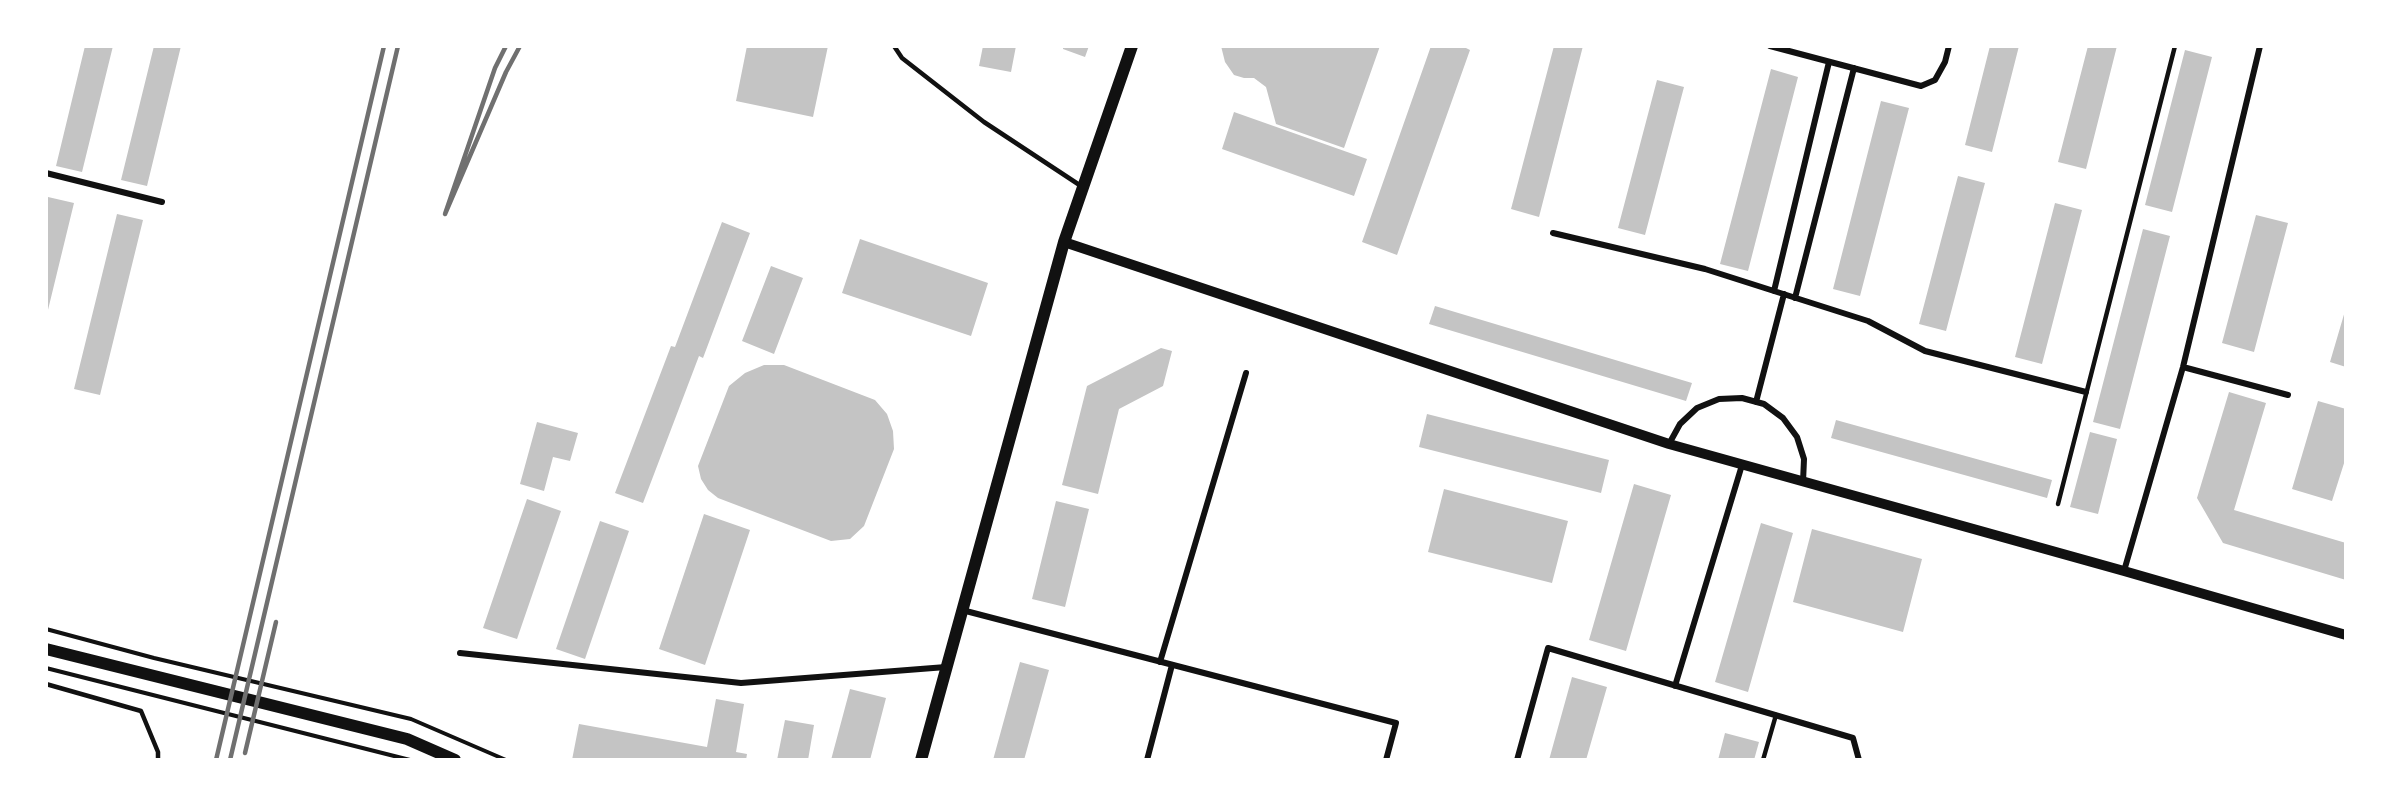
<!DOCTYPE html>
<style>
body{margin:0}
#map{position:relative;width:2392px;height:806px;overflow:hidden;background:#fff;font-family:Barlow,sans-serif}
canvas{display:block}
.frame{position:absolute;inset:0;border:48px solid #fff;pointer-events:none}
</style>
<div id="map">
<canvas width="2392" height="806"></canvas>
<div class="frame"></div>
</div>
<script>
const ctx = document.querySelector('canvas').getContext('2d');
ctx.lineJoin = 'round';
function paint(path, color) { ctx.fillStyle = color; ctx.fill(path, 'evenodd'); }
const toPath = rows => new Path2D(rows.map(r => 'M' + r).join(''));
function trace(path, color, width, dash) { ctx.strokeStyle = color; ctx.lineWidth = width; ctx.lineCap = dash ? 'butt' : 'round'; ctx.setLineDash(dash || []); ctx.stroke(path); }
paint(toPath([
 [85,46,113,46,82,172,56,166],
 [154,46,181,46,147,186,121,180],
 [747,46,828,46,813,117,736,101],
 [983,46,1016,46,1011,72,979,66],
 [1063,46,1089,46,1085,57,1063,49],
 [1221,46,1380,46,1344,148,1276,124,1266,87,1254,78,1244,78,1234,75,1225,62],
 [1431,46,1462,46,1470,50,1397,255,1362,242],
 [1554,46,1583,46,1539,217,1511,209],
 [1990,46,2019,46,1992,152,1965,145],
 [2088,46,2117,46,2086,169,2058,162],
 [2185,50,2212,57,2172,212,2145,205],
 [1771,69,1798,77,1748,271,1720,264],
 [1657,80,1684,87,1645,235,1618,228],
 [1881,101,1909,108,1860,296,1833,289],
 [1234,112,1367,159,1354,196,1222,149],
 [1958,176,1985,183,1946,331,1919,324],
 [48,197,74,203,47,314,46,204],
 [2055,203,2082,210,2042,364,2015,357],
 [117,214,143,220,100,395,74,389],
 [2256,215,2288,223,2254,352,2222,343],
 [722,222,750,233,703,358,699,356,643,503,615,493,671,346,675,347],
 [2143,229,2170,236,2120,429,2093,422],
 [860,239,988,283,971,336,842,293],
 [771,266,803,278,774,354,742,341],
 [1435,306,1692,383,1686,401,1429,324],
 [2345,311,2346,311,2346,367,2330,362],
 [1161,348,1172,351,1163,386,1119,409,1098,494,1062,485,1087,386],
 [764,365,784,365,875,400,887,414,893,431,894,449,864,526,850,539,831,541,718,498,708,490,701,479,698,466,729,386,745,373],
 [2229,392,2266,403,2234,510,2346,543,2346,580,2223,543,2197,498],
 [2318,401,2346,409,2346,457,2332,501,2292,489],
 [1427,414,1609,460,1601,493,1419,447],
 [1836,420,2052,480,2047,498,1831,438],
 [537,422,578,433,570,461,553,457,544,491,520,484],
 [2090,432,2117,439,2098,514,2070,507],
 [1634,484,1671,495,1626,651,1589,640],
 [1444,489,1568,521,1552,583,1428,552],
 [527,499,561,511,517,639,483,628],
 [1056,501,1089,509,1065,607,1032,599],
 [704,514,750,530,705,665,659,649],
 [600,521,629,531,585,659,556,649],
 [1761,523,1793,533,1748,692,1715,682],
 [1812,529,1922,559,1903,632,1793,602],
 [1020,662,1049,670,1024,760,993,760],
 [1572,677,1607,687,1586,760,1549,760],
 [850,689,886,698,870,760,831,760],
 [716,699,744,704,736,752,747,754,746,760,572,760,579,724,707,747],
 [785,720,814,725,808,760,777,760],
 [1725,733,1759,742,1754,760,1718,760]
]), '#c4c4c4');
trace(toPath([
 [46,629,154,658,411,719,506,760],
 [46,668,410,760]
]), '#111', 4);
trace(toPath([
 [894,46,902,58,984,122,1081,186],
 [2058,504,2175,46],
 [46,684,141,711,158,752,158,760],
 [1763,760,1776,715]
]), '#111', 4.5);
trace(toPath([
 [1770,46,1921,86,1935,80,1945,62,1949,46],
 [46,173,162,202],
 [1553,233,1705,269,1868,321,1925,351,2086,392],
 [1774,291,1829,62],
 [1795,298,1854,68],
 [2183,367,2288,395],
 [1756,402,1784,294],
 [1669,444,1680,424,1697,408,1719,399,1742,398,1764,404,1783,418,1797,437,1804,459,1803,482],
 [2124,571,2183,367,2260,46],
 [962,610,1396,723,1386,760],
 [460,653,741,683,946,667],
 [1160,662,1246,373],
 [1675,686,1742,465],
 [1147,760,1172,665],
 [1517,760,1548,648,1853,738,1859,760]
]), '#111', 6);
trace(toPath([
 [1064,242,1669,444,2124,571,2346,635]
]), '#111', 10);
trace(toPath([
 [46,649,407,739,455,760],
 [921,760,1064,242,1132,46]
]), '#111', 12);
trace(toPath([
 [506,46,495,68,445,214,506,72,520,46],
 [245,753,276,622],
 [216,760,384,46],
 [230,760,398,46]
]), '#707070', 4.5);
</script>
